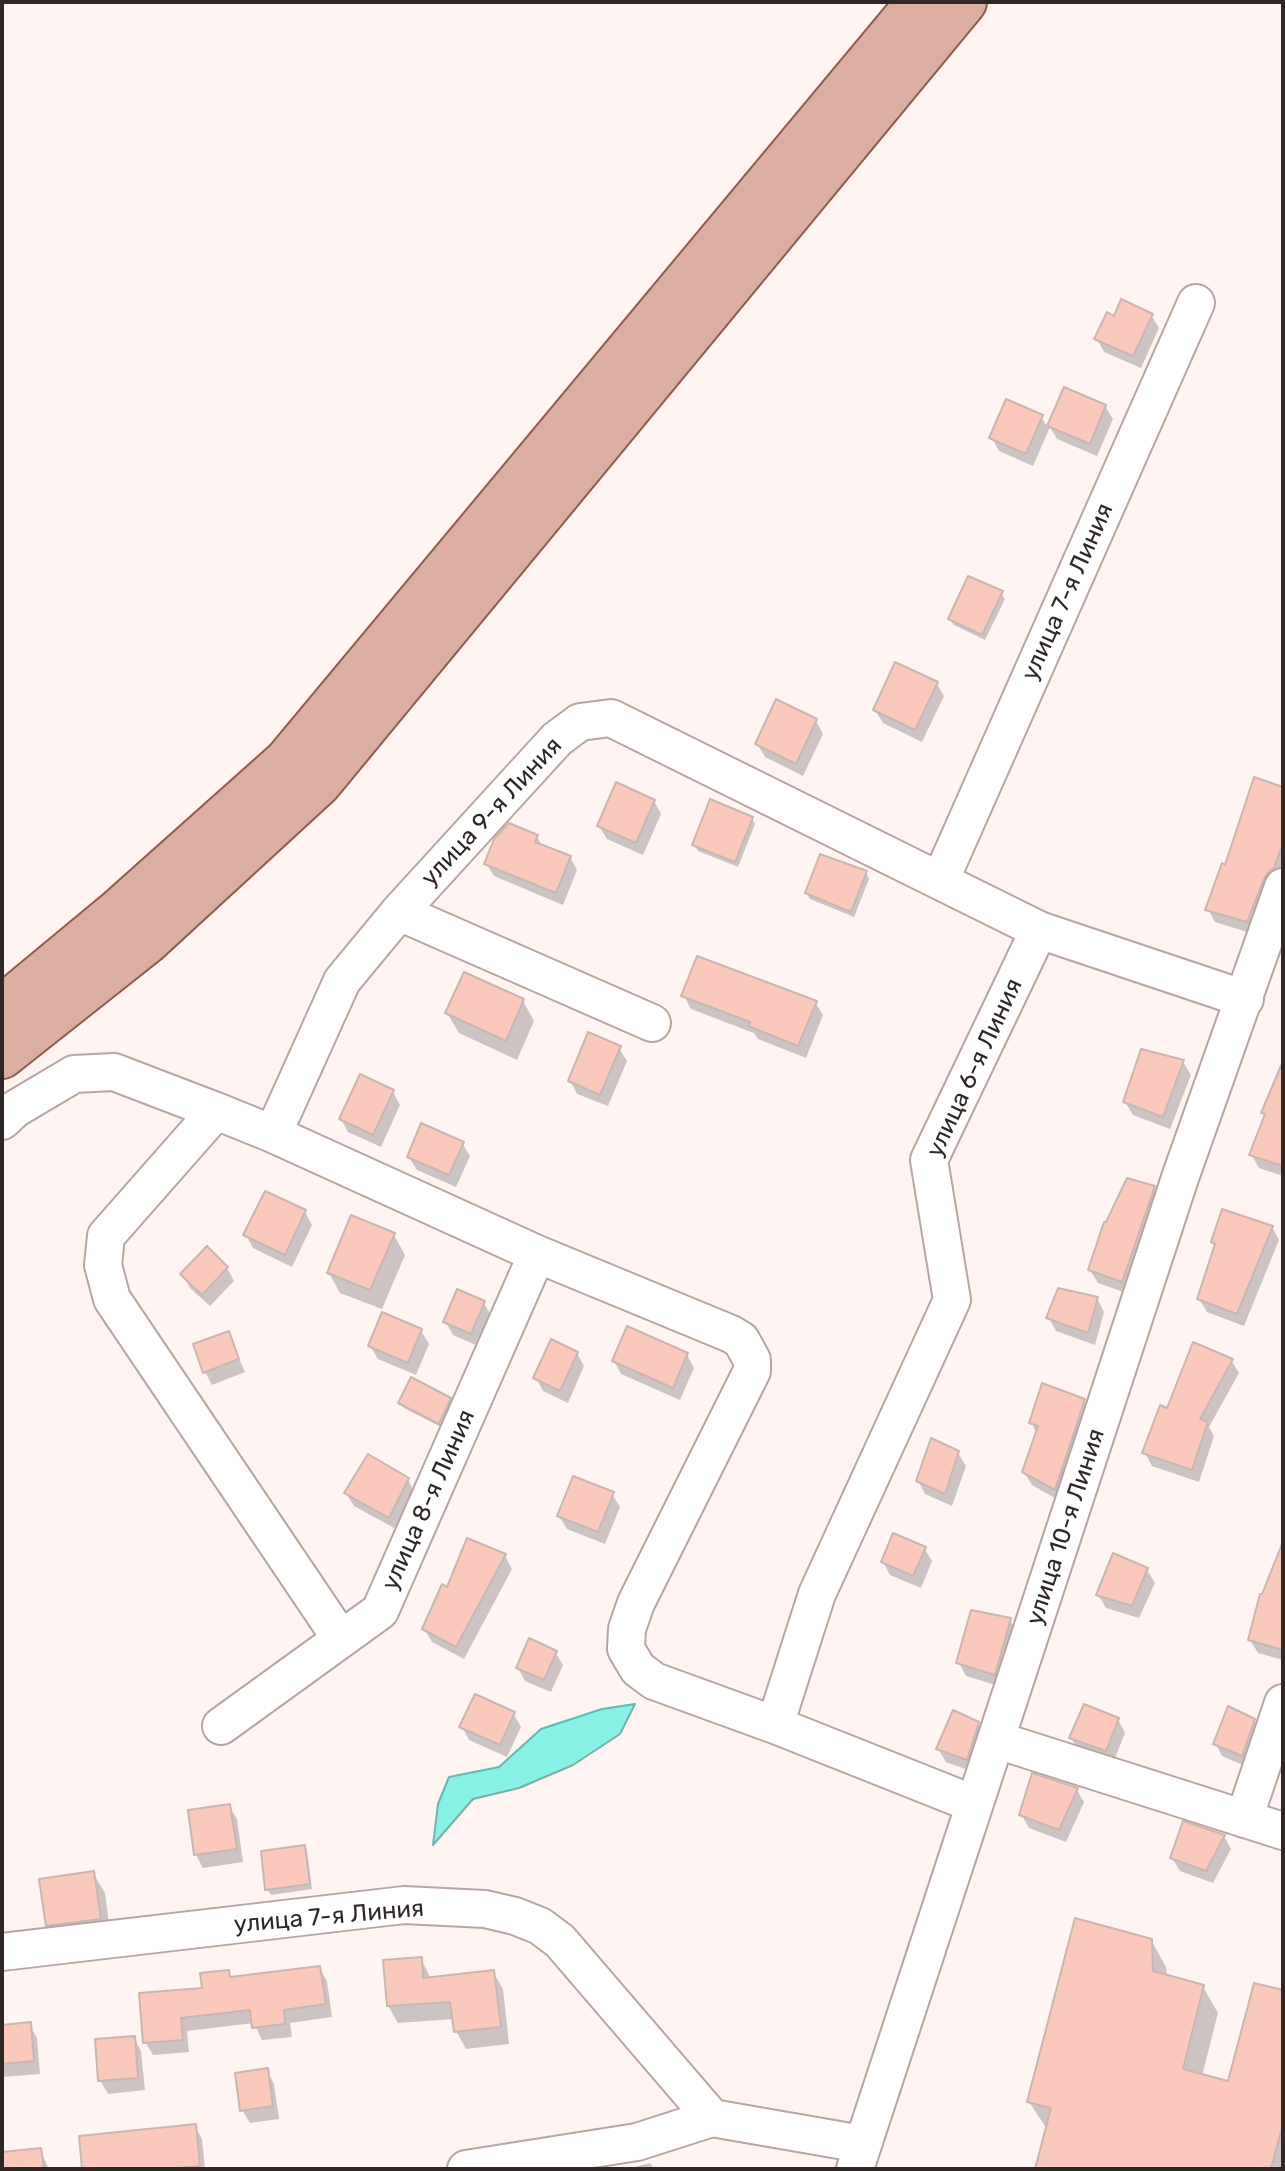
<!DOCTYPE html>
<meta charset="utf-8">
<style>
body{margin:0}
#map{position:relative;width:1285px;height:2171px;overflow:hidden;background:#fef5f3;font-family:Rubik,sans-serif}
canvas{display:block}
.frame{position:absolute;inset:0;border:4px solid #2f2725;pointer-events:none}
</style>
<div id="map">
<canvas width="1285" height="2171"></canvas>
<div class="frame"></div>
</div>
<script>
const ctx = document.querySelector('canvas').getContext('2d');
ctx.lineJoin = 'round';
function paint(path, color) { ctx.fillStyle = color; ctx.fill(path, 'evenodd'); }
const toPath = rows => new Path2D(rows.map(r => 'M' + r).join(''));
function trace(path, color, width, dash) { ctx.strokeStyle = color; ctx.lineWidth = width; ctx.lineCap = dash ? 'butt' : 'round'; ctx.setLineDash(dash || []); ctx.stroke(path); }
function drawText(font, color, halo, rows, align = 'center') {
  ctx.font = font + ' Rubik,sans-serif'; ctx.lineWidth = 8; ctx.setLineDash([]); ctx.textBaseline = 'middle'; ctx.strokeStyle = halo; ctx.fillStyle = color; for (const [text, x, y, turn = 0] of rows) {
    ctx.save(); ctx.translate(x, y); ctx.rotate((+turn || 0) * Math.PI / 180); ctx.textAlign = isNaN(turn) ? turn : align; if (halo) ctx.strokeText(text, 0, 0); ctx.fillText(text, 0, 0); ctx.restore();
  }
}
const water = toPath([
 [635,1704,620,1734,573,1765,519,1788,473,1799,433,1845,438,1804,449,1777,499,1767,541,1729,602,1709,635,1704]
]);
paint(water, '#88f1e6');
trace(water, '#6db4ac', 2);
paint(toPath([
 [1151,315,1159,328,1141,368,1104,352,1097,339],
 [1065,389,1105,406,1113,419,1097,456,1057,439,1050,427,1033,466,999,451,992,438,1041,417,1048,428],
 [1001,593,1005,599,985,640,954,625,950,619],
 [936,683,944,696,922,742,883,723,875,710],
 [816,721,823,734,803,776,765,757,757,744],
 [1283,789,1283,876,1254,934,1215,922,1208,909,1226,868],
 [654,801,661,814,643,855,607,839,599,826],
 [752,818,755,824,738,867,698,851,694,845],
 [537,837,543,847,570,857,577,870,563,905,494,876,486,863],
 [866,873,869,879,854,917,810,899,807,893],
 [684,996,815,1002,823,1015,806,1058,758,1039,754,1033,691,1009],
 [523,1001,534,1021,517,1060,459,1033,447,1013],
 [619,1048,627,1061,608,1106,577,1094,570,1080],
 [1183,1062,1191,1075,1170,1129,1133,1115,1125,1102],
 [1283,1075,1283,1176,1259,1168,1251,1154,1266,1118,1263,1113],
 [393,1092,400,1105,381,1147,348,1132,341,1119],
 [462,1143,470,1156,456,1187,417,1170,409,1157],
 [1154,1188,1161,1201,1129,1294,1098,1283,1090,1270],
 [305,1212,312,1225,292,1267,253,1248,246,1235],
 [1272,1227,1279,1240,1244,1326,1207,1312,1199,1299,1216,1247,1213,1242],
 [394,1235,405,1255,382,1309,340,1293,329,1273],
 [227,1268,234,1281,210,1306,190,1288,183,1275],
 [1097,1298,1104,1312,1095,1345,1056,1331,1049,1318],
 [483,1302,491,1315,478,1346,453,1335,446,1322],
 [421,1331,429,1344,416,1375,378,1359,370,1346],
 [228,1334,245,1372,212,1385,205,1372],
 [577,1353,584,1366,568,1403,543,1391,536,1378],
 [687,1355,694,1368,680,1400,621,1374,614,1361],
 [1231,1360,1239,1373,1209,1427,1214,1436,1199,1482,1152,1466,1145,1453,1168,1410],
 [450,1399,453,1405,443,1428,404,1408,400,1402],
 [1084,1401,1092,1414,1062,1502,1032,1485,1024,1472,1037,1434,1031,1422],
 [958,1453,966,1466,952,1506,925,1494,918,1480],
 [408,1480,415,1493,396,1529,354,1506,346,1493],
 [612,1494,620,1507,605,1544,567,1529,559,1516],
 [1283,1545,1283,1660,1258,1653,1250,1640],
 [924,1548,932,1561,921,1588,890,1575,883,1562],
 [505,1556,512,1569,464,1659,432,1642,424,1628,448,1590],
 [1147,1570,1155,1583,1139,1618,1106,1608,1098,1595],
 [1010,1620,1017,1633,1002,1687,966,1676,959,1663],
 [555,1652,563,1665,551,1692,525,1681,518,1668],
 [513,1713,521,1727,507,1757,469,1740,462,1727],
 [1118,1719,1125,1733,1113,1763,1079,1751,1071,1738],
 [1254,1721,1262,1734,1250,1768,1222,1756,1215,1743],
 [978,1724,986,1737,974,1772,946,1762,938,1749],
 [1077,1790,1084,1802,1066,1842,1029,1828,1021,1814],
 [229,1806,237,1819,243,1862,203,1868,196,1855],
 [1224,1836,1231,1849,1213,1883,1180,1871,1172,1858],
 [304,1847,307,1853,312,1889,271,1895,267,1889],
 [93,1873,105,1893,111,1939,60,1945,48,1925],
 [1151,1940,1166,1967,1167,1977,1203,1987,1218,2013,1202,2076,1229,2083,1283,1993,1283,2169,1037,2169,1047,2129,1029,2102],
 [421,1959,431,1979,493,1972,503,1989,509,2044,466,2049,456,2031,454,2019,398,2023,388,2006],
 [319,1968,327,1981,332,2017,290,2023,292,2037,262,2040,254,2023,187,2031,189,2052,153,2055,145,2042,228,1972,232,1979],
 [29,2024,37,2038,40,2074,2,2077,2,2027],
 [134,2038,141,2051,145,2090,108,2094,100,2080],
 [267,2071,274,2084,279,2119,250,2123,242,2110],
 [195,2126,202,2139,205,2169,84,2169],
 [40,2150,49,2169,2,2169,2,2154],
 [650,2163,654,2169,627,2169]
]), '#0003');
const building = toPath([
 [1121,299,1153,314,1133,356,1094,339,1107,312,1114,316,1121,299],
 [1064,387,1106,405,1090,444,1047,426,1064,387],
 [1006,399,1043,415,1026,454,989,438,1006,399],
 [968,576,1003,591,982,635,948,619,968,576],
 [895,662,938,682,915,730,873,710,895,662],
 [776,699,817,719,796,764,755,744,776,699],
 [1254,777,1283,787,1283,843,1274,868,1269,871,1264,879,1247,922,1205,910,1222,863,1225,865,1254,777],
 [616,782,655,800,636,843,597,826,616,782],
 [710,799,753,817,735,862,692,845,710,799],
 [509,823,538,835,535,842,571,856,556,893,484,864,494,839,509,823],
 [820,854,867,871,851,912,805,893,820,854],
 [697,956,817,1001,798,1046,748,1026,750,1022,681,996,697,956],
 [464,972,524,999,506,1041,445,1013,464,972],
 [588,1032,621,1046,600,1095,568,1081,588,1032],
 [1141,1049,1184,1060,1163,1117,1123,1102,1141,1049],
 [1283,1061,1283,1166,1249,1155,1265,1114,1261,1113,1283,1061],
 [360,1074,394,1090,373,1135,339,1119,360,1074],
 [421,1123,464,1142,449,1175,407,1157,421,1123],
 [1127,1178,1155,1186,1122,1282,1088,1270,1104,1222,1106,1222,1127,1178],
 [265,1191,306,1210,285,1255,243,1235,265,1191],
 [1222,1209,1273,1226,1237,1314,1197,1299,1215,1244,1211,1242,1222,1209],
 [351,1215,395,1233,370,1290,327,1273,351,1215],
 [207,1246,228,1267,202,1295,180,1274,207,1246],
 [1058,1288,1098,1297,1088,1333,1046,1318,1058,1288],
 [457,1289,485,1301,471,1334,443,1322,457,1289],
 [382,1312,422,1329,408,1363,368,1346,382,1312],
 [627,1326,688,1353,673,1388,612,1361,627,1326],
 [229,1331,239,1359,203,1373,193,1344,229,1331],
 [551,1339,578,1352,560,1391,533,1378,551,1339],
 [1193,1342,1233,1359,1200,1419,1208,1422,1192,1470,1142,1453,1160,1405,1167,1408,1193,1342],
 [411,1377,451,1398,439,1424,398,1403,411,1377],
 [1042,1383,1085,1399,1055,1490,1022,1472,1038,1426,1029,1423,1042,1383],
 [931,1438,959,1451,945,1494,916,1481,931,1438],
 [368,1454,409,1478,389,1518,344,1493,368,1454],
 [573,1476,614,1492,598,1532,557,1516,573,1476],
 [893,1533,926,1547,913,1576,881,1562,893,1533],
 [467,1538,506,1554,456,1647,422,1629,442,1584,447,1587,467,1538],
 [1282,1544,1283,1544,1283,1650,1248,1640,1260,1594,1262,1594,1282,1544],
 [1113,1553,1148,1568,1132,1606,1096,1595,1113,1553],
 [971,1610,1011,1618,995,1675,956,1663,971,1610],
 [529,1638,557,1651,544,1680,516,1668,529,1638],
 [475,1694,515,1712,500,1745,459,1727,475,1694],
 [1084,1704,1119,1718,1106,1751,1069,1738,1084,1704],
 [1228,1706,1255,1719,1242,1756,1213,1744,1228,1706],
 [953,1710,979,1722,967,1760,936,1749,953,1710],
 [1032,1773,1078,1788,1059,1830,1019,1815,1032,1773],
 [230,1804,237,1849,194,1855,188,1810,230,1804],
 [1183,1821,1225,1835,1206,1871,1170,1858,1183,1821],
 [305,1845,310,1884,265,1890,261,1851,305,1845],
 [94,1871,101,1919,46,1926,39,1879,94,1871],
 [1075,1918,1152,1939,1153,1971,1204,1985,1183,2069,1228,2081,1254,1983,1283,1990,1283,2124,1271,2169,1035,2169,1051,2108,1027,2102,1075,1918],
 [422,1957,423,1978,494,1970,501,2027,454,2032,450,2002,387,2006,383,1960,422,1957],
 [320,1966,326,2004,284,2010,285,2024,252,2028,250,2010,181,2018,183,2040,143,2043,139,1993,202,1988,200,1973,229,1970,230,1977,320,1966],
 [31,2022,34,2061,2,2064,2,2025,31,2022],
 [135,2036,138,2078,98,2081,95,2039,135,2036],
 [268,2068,273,2106,240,2111,235,2073,268,2068],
 [196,2124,200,2166,168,2169,82,2169,79,2136,196,2124],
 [41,2148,44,2169,2,2169,2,2152,41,2148]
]);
paint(building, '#fac9bc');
trace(building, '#cab6b1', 2);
const minor = toPath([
 [940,881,1196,303],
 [399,912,652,1023],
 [2,1121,15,1109,74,1074,114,1072,216,1111],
 [273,1134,342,981,399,912,557,739,580,722,611,718,1039,930],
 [341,1639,112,1299,103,1265,106,1236,216,1111,273,1134,537,1254,731,1334,741,1340,752,1360,752,1371,636,1603,627,1629,626,1649,638,1669,654,1681,775,1725,974,1804],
 [775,1725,817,1594,952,1300,929,1160,1039,930,1245,999],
 [221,1726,380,1611,537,1254],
 [997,1740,1283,1831],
 [1244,1819,1283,1703],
 [2,1952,404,1905,485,1909,515,1916,540,1926,560,1941,712,2118],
 [466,2169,637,2142,712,2118,862,2144],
 [855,2169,1180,1178,1283,887]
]);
const major = toPath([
 [2,1008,119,911,286,762,919,2],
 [2,1056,146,942,319,783,964,2]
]);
trace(minor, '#b9a5a0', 40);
trace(major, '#905a4d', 48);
trace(minor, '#fff', 36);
trace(major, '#dcada1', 44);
drawText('24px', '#2f2725', '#fff', [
 ["улица 7-я Линия",1068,592,-66],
 ["улица 9-я Линия",492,812,-47],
 ["улица 6-я Линия",975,1068,-65],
 ["улица 8-я Линия",429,1500,-66],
 ["улица 10-я Линия",1066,1527,-72],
 ["улица 7-я Линия",329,1917,-5]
]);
</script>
